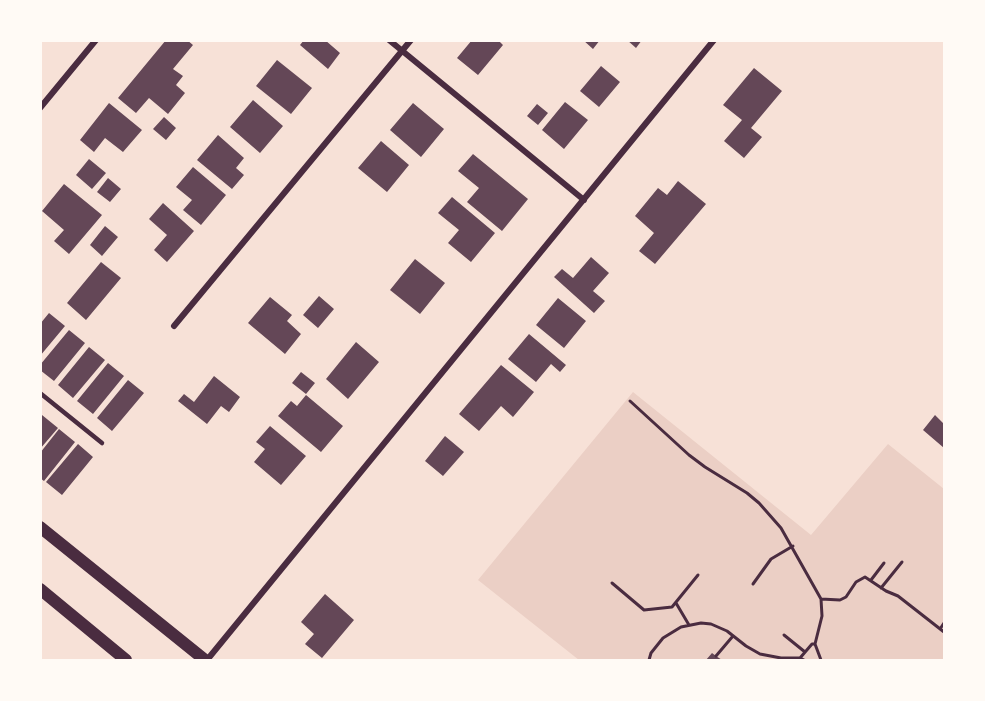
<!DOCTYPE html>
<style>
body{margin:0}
#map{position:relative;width:985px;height:701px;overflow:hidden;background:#f7e1d7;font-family:"Nunito Sans",sans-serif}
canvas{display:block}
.frame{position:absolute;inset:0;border:42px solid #fffaf5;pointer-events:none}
</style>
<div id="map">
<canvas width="985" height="701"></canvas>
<div class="frame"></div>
</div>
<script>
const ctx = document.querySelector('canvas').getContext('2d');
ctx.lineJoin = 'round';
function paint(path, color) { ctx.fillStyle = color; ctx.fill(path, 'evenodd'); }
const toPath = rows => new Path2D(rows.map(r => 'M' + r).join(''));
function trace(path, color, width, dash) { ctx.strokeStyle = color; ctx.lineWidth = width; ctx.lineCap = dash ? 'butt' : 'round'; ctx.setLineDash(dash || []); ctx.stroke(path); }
paint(toPath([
 [633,392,811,535,888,444,944,489,944,658,942,660,579,660,478,580]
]), '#ebcfc5');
paint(toPath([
 [166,40,187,40,193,45,173,69,183,76,176,85,185,93,168,114,149,98,136,113,118,98],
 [304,40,325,40,340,53,328,69,300,45],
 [472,40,498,40,503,45,478,75,457,58],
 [583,40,600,40,593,49],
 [627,40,642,40,636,48],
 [277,60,312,88,291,114,256,86],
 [601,66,620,82,599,107,580,91],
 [754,68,782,91,751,128,762,137,744,158,724,141,742,120,723,105],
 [253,100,283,126,260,153,230,127],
 [565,102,588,120,564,149,542,130],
 [109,103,142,130,123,152,105,138,94,152,80,140],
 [413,103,444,129,421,157,390,130],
 [537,104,548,113,538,125,527,116],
 [164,117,176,128,166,140,153,129],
 [218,135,244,158,236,168,244,175,232,189,197,160],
 [381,141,409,165,387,192,358,168],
 [473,154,528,199,502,231,467,202,479,188,458,171],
 [89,159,106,173,92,189,76,175],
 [193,167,226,195,201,225,183,210,192,200,176,187],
 [108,178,121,189,110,202,97,192],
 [678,181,706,204,655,264,639,251,654,233,635,216,658,188,667,195],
 [64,184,102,215,69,254,54,241,64,230,42,211],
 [452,197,495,233,471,262,448,243,459,230,438,213],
 [163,203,194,231,167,262,154,250,167,235,149,219],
 [105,226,118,237,102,256,90,245],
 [591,257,609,273,593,291,605,301,594,313,554,277,562,269,573,278],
 [415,259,445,283,420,314,390,290],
 [101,262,121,278,86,320,67,303],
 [319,296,334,309,318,328,303,315],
 [270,297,292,315,287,321,301,334,285,354,248,323],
 [558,298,586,321,564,348,536,325],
 [49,313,65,326,40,356,40,324],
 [69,330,85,343,54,381,40,370,40,365],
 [529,334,566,365,560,372,551,364,536,382,508,359],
 [356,342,379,362,348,399,326,379],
 [89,347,105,360,73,398,58,385],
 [108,363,124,376,93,414,77,401],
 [501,365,534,392,513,417,501,406,479,431,459,414],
 [301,372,315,383,306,394,292,383],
 [214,376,240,397,229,412,221,406,207,424,178,401,184,394,194,402],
 [128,380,144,393,112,431,97,418],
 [306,395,343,426,321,452,278,416,291,401,297,406],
 [42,415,58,428,40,449,40,417],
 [935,415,944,424,944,448,923,430],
 [270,426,306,456,281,485,254,462,265,449,256,442],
 [59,429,75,442,44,481,40,478,40,453],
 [445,436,464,452,443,476,425,461],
 [78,444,93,457,62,495,46,482],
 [325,594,354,620,322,658,305,644,314,634,301,622],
 [712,653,716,656,722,660,706,660]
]), '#644757');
trace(toPath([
 [630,401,689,455,705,467,747,493,759,503,781,528,821,599,822,616,815,644],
 [871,580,884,563],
 [612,583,644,610,672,607,698,575],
 [753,584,771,559,793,546],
 [881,588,902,562],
 [821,599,840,600,846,597,856,582,865,577,886,591,898,596,944,632],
 [676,603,689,625],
 [940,629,944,623],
 [784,635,805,652],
 [716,656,733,636],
 [800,658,812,644,815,644,821,660],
 [649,660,651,653,663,638,681,627,701,623,711,624,727,631,746,646,760,654,781,658,800,658,804,660]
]), '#4a2c40', 3);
trace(toPath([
 [40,393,102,443]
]), '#4a2c40', 4.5);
trace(toPath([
 [389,40,584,200],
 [40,108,96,40],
 [174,326,411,40],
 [207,660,714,40]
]), '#4a2c40', 6);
trace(toPath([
 [40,527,205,660],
 [40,589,126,660]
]), '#4a2c40', 12);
</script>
